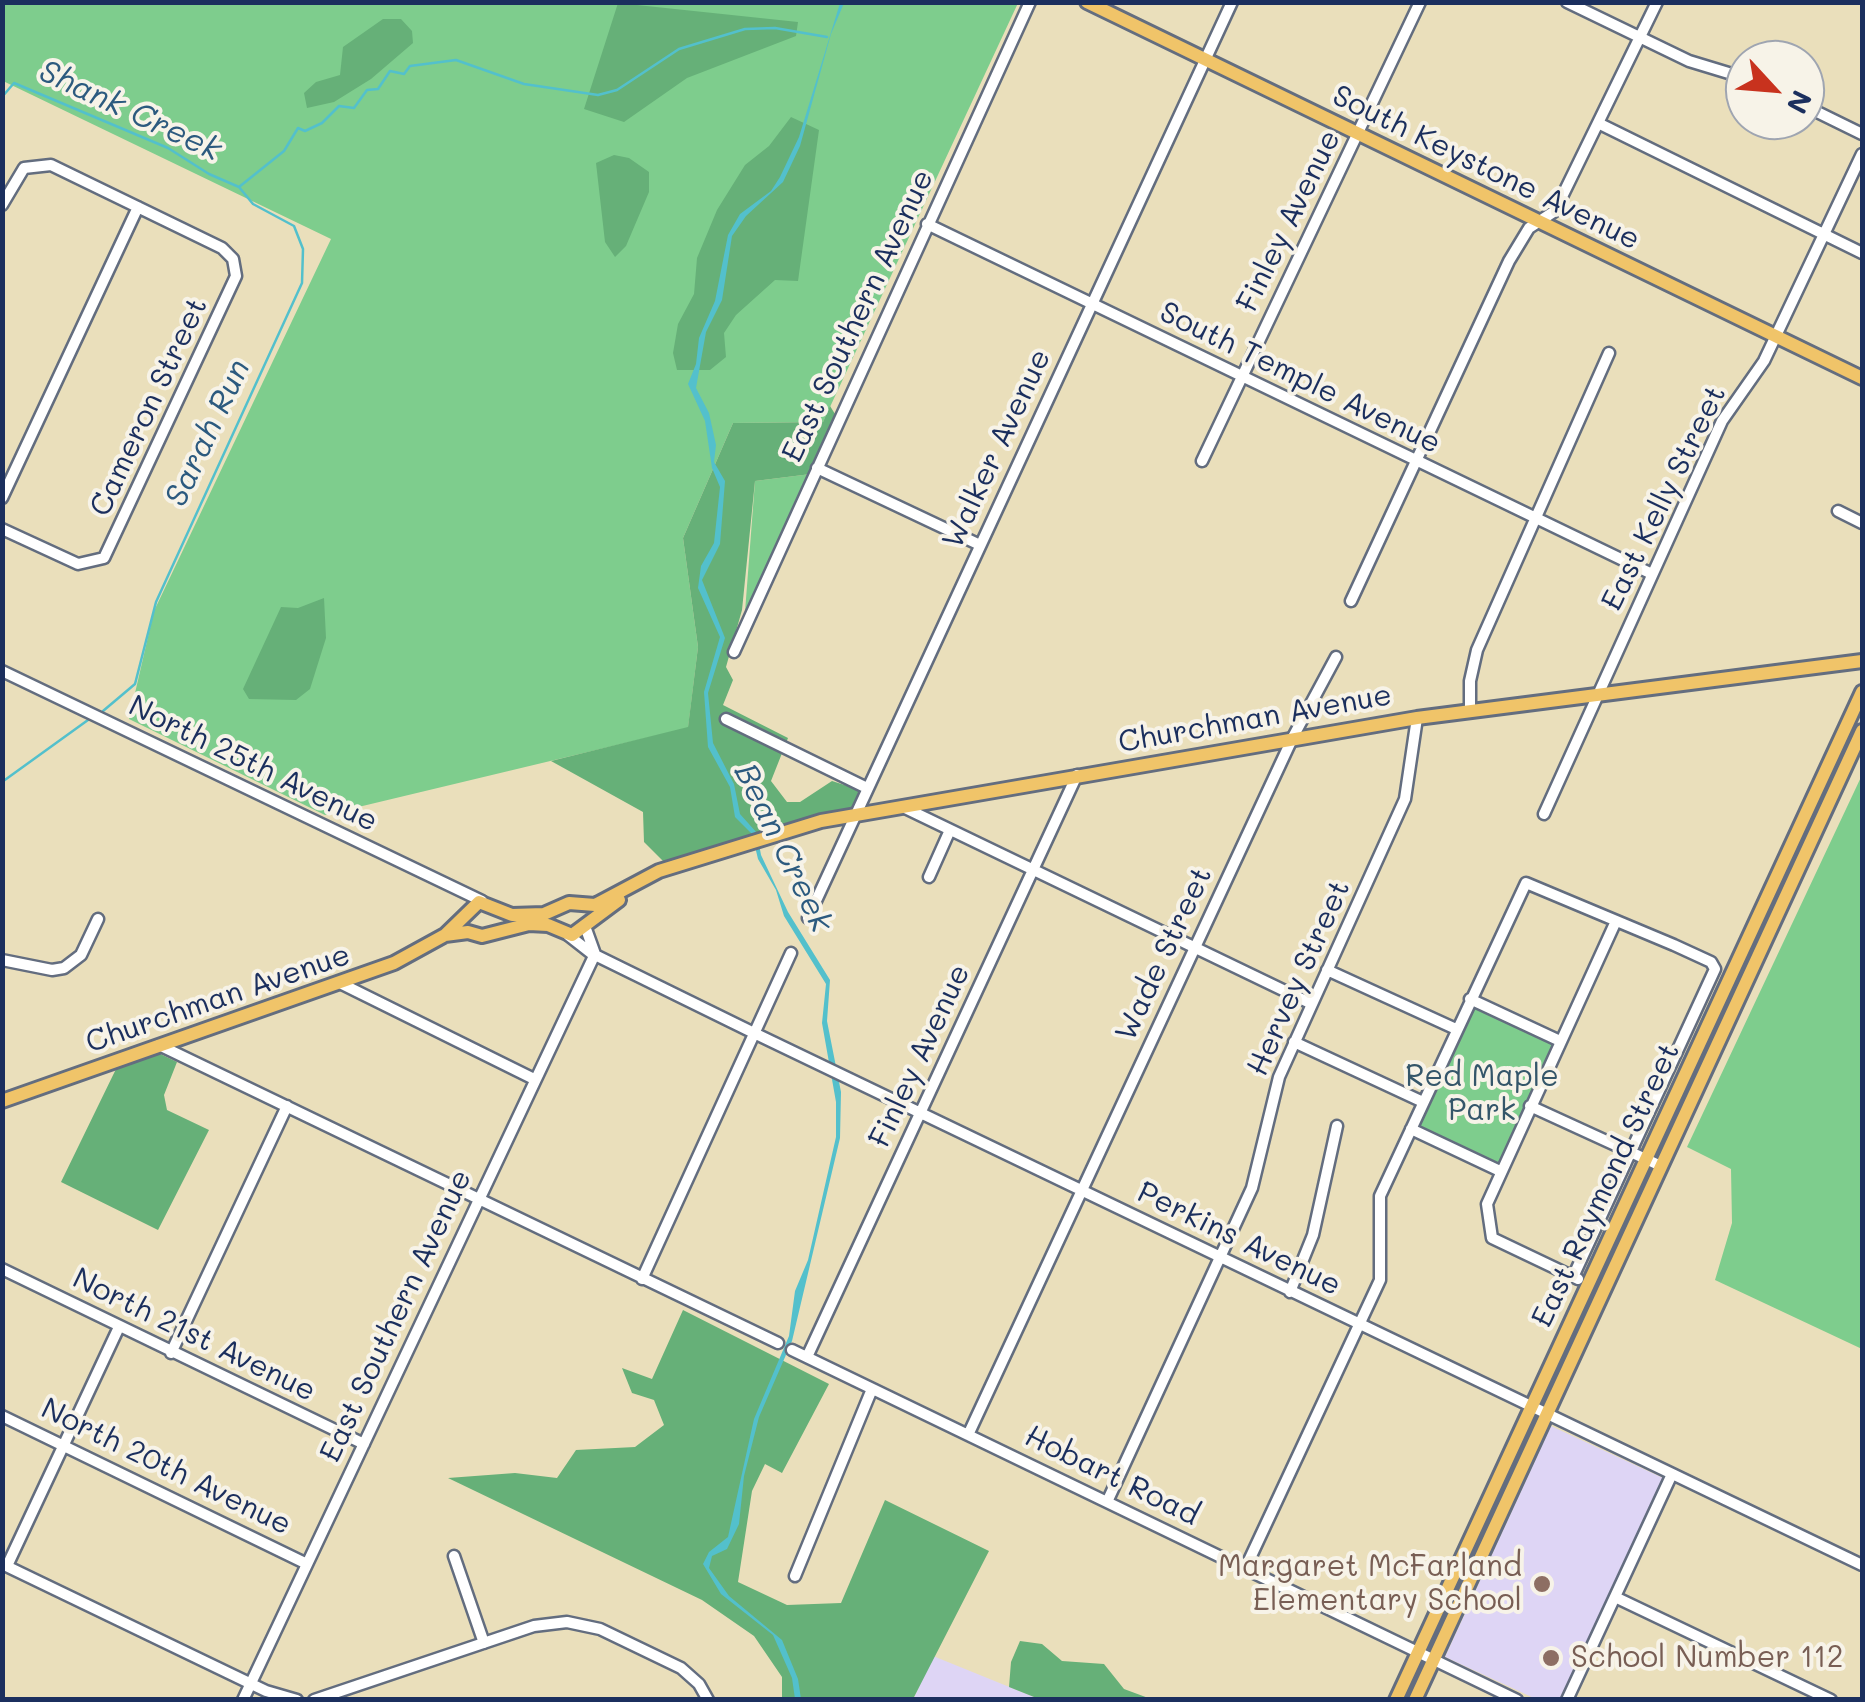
<!DOCTYPE html>
<style>
body{margin:0}
#map{position:relative;width:1865px;height:1702px;overflow:hidden;background:#eadfbb;font-family:Mali,sans-serif}
canvas{display:block}
.frame{position:absolute;inset:0;border:5px solid #1b2f5e;pointer-events:none}
.north{position:absolute;left:1725px;top:40px;width:100px;height:100px;box-sizing:border-box;background:#f7f3e8;border:2px solid #9fa5b1;border-radius:50%;rotate:116deg;font-size:28px;font-weight:700;line-height:40px;text-align:center;color:#1b2f5e}
.north::after{content:'';display:block;margin:auto;width:35px;height:45px;background:#c8321e;clip-path:polygon(50% 0,100% 100%,50% 72%,0 100%)}
</style>
<div id="map">
<canvas width="1865" height="1702"></canvas>
<div class="frame"></div>
<div class="north">N</div>
</div>
<script>
const ctx = document.querySelector('canvas').getContext('2d');
ctx.lineJoin = 'round';
function paint(path, color) { ctx.fillStyle = color; ctx.fill(path, 'evenodd'); }
const toPath = rows => new Path2D(rows.map(r => 'M' + r).join(''));
function trace(path, color, width, dash) { ctx.strokeStyle = color; ctx.lineWidth = width; ctx.lineCap = dash ? 'butt' : 'round'; ctx.setLineDash(dash || []); ctx.stroke(path); }
function drawText(font, color, halo, rows, align = 'center') {
  ctx.font = font + ' Mali,sans-serif'; ctx.lineWidth = 8; ctx.setLineDash([]); ctx.textBaseline = 'middle'; ctx.strokeStyle = halo; ctx.fillStyle = color; for (const [text, x, y, turn = 0] of rows) {
    ctx.save(); ctx.translate(x, y); ctx.rotate((+turn || 0) * Math.PI / 180); ctx.textAlign = isNaN(turn) ? turn : align; if (halo) ctx.strokeText(text, 0, 0); ctx.fillText(text, 0, 0); ctx.restore();
  }
}
paint(toPath([
 [1551,1426,1663,1478,1561,1699,1536,1699,1445,1657],
 [933,1656,1039,1699,913,1700]
]), '#ded5f5');
paint(toPath([
 [2,3,1018,3,823,422,733,423,683,538,698,647,688,728,325,815,129,719,154,611,331,239,3,81],
 [811,474,745,612,755,481],
 [1862,775,1862,1349,1715,1280,1732,1223,1731,1169,1687,1147],
 [1474,1007,1553,1044,1499,1163,1419,1126]
]), '#7ecd8d');
paint(toPath([
 [618,3,798,22,796,36,687,78,624,122,584,109],
 [383,19,401,19,412,31,413,43,371,79,334,102,307,108,304,93,316,82,340,75,343,47],
 [791,117,819,130,798,281,775,280,736,315,724,333,726,357,710,370,677,370,673,353,678,324,694,294,697,258,717,210,745,165,769,146],
 [614,155,629,158,649,172,649,192,626,246,615,257,605,242,596,163],
 [830,406,835,414,811,474,755,481,742,610,726,667,733,680,723,705,788,738,771,781,787,802,800,802,832,781,860,790,851,809,664,862,644,842,643,812,551,761,688,727,698,647,683,538,733,423,823,422],
 [324,598,326,638,310,689,296,700,249,699,243,689,281,607,298,608],
 [154,1051,177,1062,164,1095,167,1110,209,1130,158,1230,61,1182,116,1069],
 [683,1310,829,1384,782,1473,765,1464,752,1491,738,1582,787,1605,841,1603,885,1500,989,1551,913,1699,782,1699,782,1677,754,1636,702,1600,448,1478,515,1473,557,1478,576,1450,635,1447,664,1425,654,1400,632,1393,622,1368,652,1379],
 [1020,1641,1042,1644,1062,1661,1104,1664,1124,1689,1151,1699,1039,1699,1009,1687,1011,1662]
]), '#66b078');
paint(toPath([
 [840,3,844,3,831,34,800,146,783,182,746,216,732,236,722,300,706,332,696,388,709,413,716,445,714,462,725,481,720,544,702,580,725,638,708,693,713,743,734,784,740,814,757,833,761,855,788,912,830,980,827,1021,841,1092,840,1138,792,1341,759,1417,744,1476,739,1524,727,1549,712,1556,709,1568,729,1596,782,1640,798,1679,801,1699,795,1699,792,1678,773,1635,721,1594,703,1564,709,1552,728,1537,754,1419,789,1336,795,1291,808,1260,836,1137,836,1102,822,1023,826,984,784,916,776,890,758,859,752,834,735,817,730,787,708,747,704,692,720,637,698,588,701,566,714,543,720,487,712,468,705,421,688,384,696,364,699,338,715,301,728,235,740,214,771,191,780,177,799,137]
]), '#53c0cc');
trace(toPath([
 [2,97,14,83,168,148,209,174,239,187,284,151,298,128,305,131,322,123,339,106,354,108,367,90,378,89,390,71,404,74,410,66,456,60,524,84,598,95,617,90,679,49,745,29,775,28,827,37],
 [103,711,135,684,156,602,302,283,303,249,294,226,253,204,239,187],
 [2,782,88,720]
]), '#53c0cc', 2.5);
const minor = toPath([
 [1567,2,1689,61,1745,78],
 [1805,106,1862,134],
 [1598,123,1862,253],
 [2,205,24,168,51,165,222,248,233,259,236,276,104,558,78,564,2,529],
 [927,224,1652,574],
 [1202,461,1420,2],
 [817,468,980,545],
 [2,498,138,207],
 [1838,511,1862,523],
 [1351,601,1509,261,1529,228,1555,211,1657,2],
 [734,652,1030,2],
 [2,671,482,901],
 [1470,710,1470,681,1477,650,1609,353],
 [726,719,867,788],
 [903,807,1312,1004],
 [1544,814,1722,421,1764,361,1862,154],
 [929,877,950,830],
 [808,918,1232,2],
 [586,929,595,954],
 [568,935,591,953,754,1033,1862,1565],
 [2,960,52,970,64,968,81,955,98,919],
 [1327,970,1456,1029],
 [340,983,534,1079],
 [1470,999,1560,1041],
 [1294,1042,1423,1102],
 [159,1045,778,1343],
 [1530,1106,1661,1166],
 [1411,1129,1500,1171],
 [2,1269,364,1444],
 [642,1279,791,953],
 [1578,1279,1492,1238,1487,1204,1616,921],
 [1290,1292,1313,1235,1337,1126],
 [792,1350,1517,1700],
 [171,1353,287,1106],
 [807,1357,1077,775],
 [2,1416,307,1564],
 [968,1435,1293,737,1336,657],
 [1107,1502,1252,1188,1279,1077,1405,799,1417,718],
 [454,1556,484,1643],
 [2,1564,266,1691,297,1700],
 [7,1566,119,1327],
 [1245,1569,1380,1280,1380,1196,1526,883,1674,945,1711,962,1715,969,1573,1277],
 [795,1576,872,1389],
 [1615,1597,1831,1700],
 [243,1700,595,954],
 [314,1700,534,1626,567,1622,600,1629,681,1668,699,1684,708,1700],
 [1567,1700,1672,1474]
]);
const major = toPath([
 [1087,2,1862,378],
 [445,935,468,932,482,936,529,924,548,925,572,935,619,900],
 [2,1101,394,963,445,935,479,902,512,915,544,914,569,903,595,905,659,871,821,821,1417,718,1862,661],
 [1396,1700,1862,692],
 [1415,1700,1862,731]
]);
trace(minor, '#636d7f', 15);
trace(major, '#636d7f', 18);
trace(minor, '#fff', 10);
trace(major, '#f0c469', 12);
for (const [x, y, r, color] of [
 [1542,1584,10,"#8d6e63"],
 [1551,1658,10,"#8d6e63"]
]) { const dot = new Path2D(); dot.arc(x, y, r, 0, 2 * Math.PI); ctx.fillStyle = color; ctx.fill(dot); trace(dot, '#f7f3e8', 4); }
drawText('30px', '#1b2f5e', '#f7f3e8', [
 ["South Keystone Avenue",1486,168,26],
 ["Finley Avenue",1289,221,-64],
 ["East Southern Avenue",858,316,-65],
 ["South Temple Avenue",1300,378,26],
 ["Cameron Street",149,407,-65],
 ["Walker Avenue",997,449,-65],
 ["East Kelly Street",1664,498,-64],
 ["Churchman Avenue",1255,719,-10],
 ["North 25th Avenue",253,764,26],
 ["Wade Street",1164,954,-65],
 ["Hervey Street",1299,978,-66],
 ["Churchman Avenue",218,999,-19],
 ["Finley Avenue",920,1056,-65],
 ["East Raymond Street",1606,1185,-65],
 ["Perkins Avenue",1239,1239,26],
 ["East Southern Avenue",396,1316,-65],
 ["North 21st Avenue",194,1335,26],
 ["North 20th Avenue",166,1467,26],
 ["Hobart Road",1112,1476,26]
]);
drawText('30px', '#34566a', '#f7f3e8', [
 ["Red Maple",1482,1077],
 ["Park",1482,1111]
]);
drawText('30px', '#785e54', '#f7f3e8', [
 ["Margaret McFarland",1522,1567],
 ["Elementary School",1522,1601],
 ["School Number 112",1571,1658,"left"]
], 'right');
drawText('italic 32px', '#2c5a7f', '#f7f3e8', [
 ["Shank Creek",130,111,25],
 ["Sarah Run",208,433,-65],
 ["Bean Creek",783,848,64]
]);
</script>
